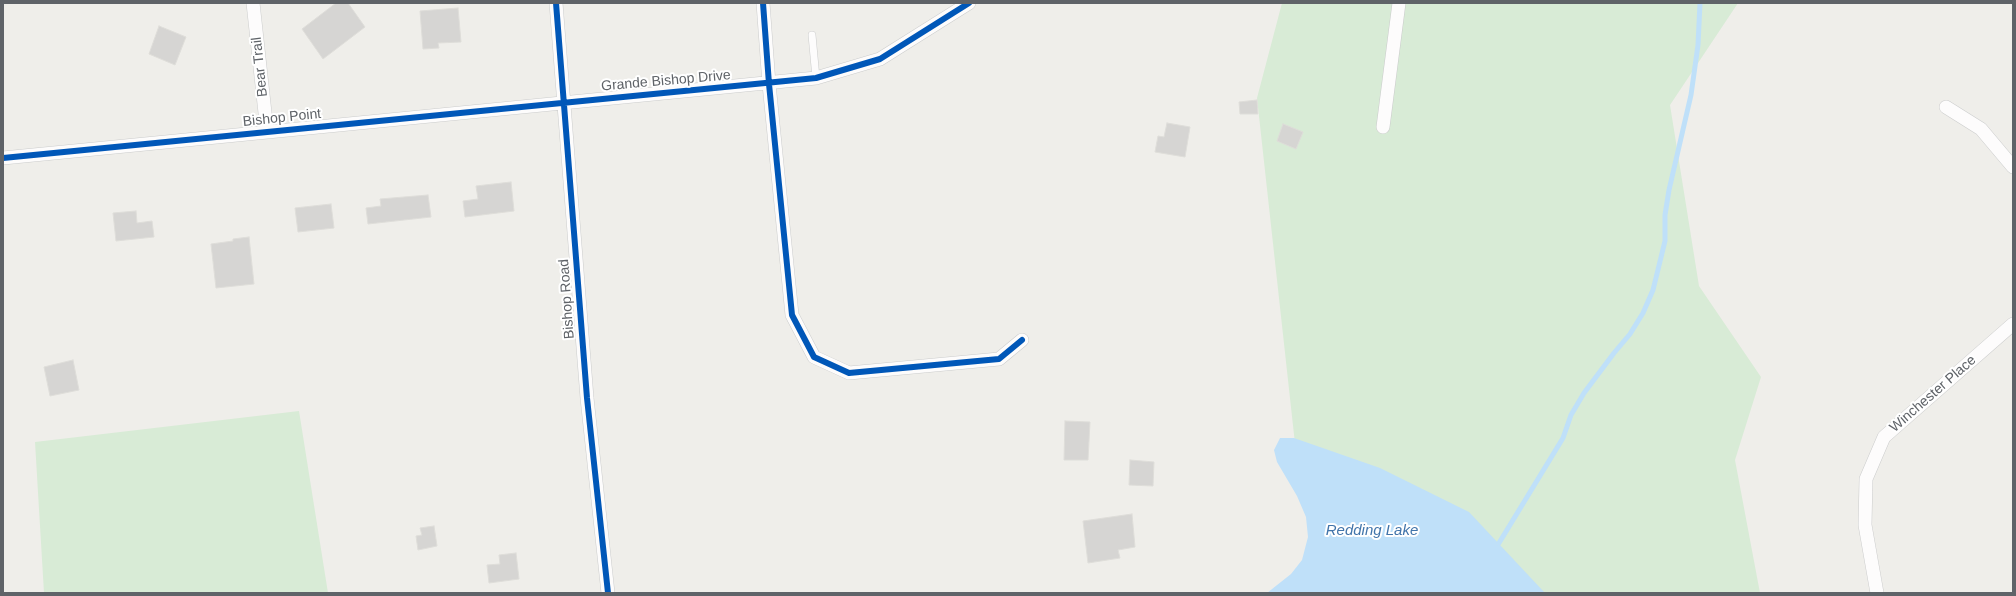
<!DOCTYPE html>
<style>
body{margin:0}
#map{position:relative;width:2016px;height:596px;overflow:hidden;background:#efeeea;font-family:Arial,sans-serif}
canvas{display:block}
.frame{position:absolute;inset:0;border:4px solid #5f6368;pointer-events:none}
</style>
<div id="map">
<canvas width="2016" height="596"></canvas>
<div class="frame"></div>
</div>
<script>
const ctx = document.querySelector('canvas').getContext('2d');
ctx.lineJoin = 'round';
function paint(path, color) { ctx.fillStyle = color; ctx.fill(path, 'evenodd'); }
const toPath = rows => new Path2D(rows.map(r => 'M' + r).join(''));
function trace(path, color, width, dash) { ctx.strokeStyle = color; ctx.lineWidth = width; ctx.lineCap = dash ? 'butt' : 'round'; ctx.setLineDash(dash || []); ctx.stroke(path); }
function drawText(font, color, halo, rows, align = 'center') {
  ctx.font = font + ' Arial,sans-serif'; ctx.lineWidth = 4; ctx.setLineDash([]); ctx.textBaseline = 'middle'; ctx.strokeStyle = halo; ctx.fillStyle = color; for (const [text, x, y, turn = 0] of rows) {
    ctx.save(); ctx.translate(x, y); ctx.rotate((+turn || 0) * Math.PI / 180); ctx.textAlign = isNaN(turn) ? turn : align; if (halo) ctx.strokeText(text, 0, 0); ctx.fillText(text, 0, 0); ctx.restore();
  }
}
paint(toPath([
 [1282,3,1738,3,1670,105,1699,286,1761,377,1735,460,1760,593,1539,593,1298,471,1257,98],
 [299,411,328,593,44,593,35,442]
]), '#d8ebd6');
paint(toPath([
 [1280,438,1294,438,1380,468,1469,512,1545,593,1267,593,1291,574,1302,560,1308,537,1306,517,1297,496,1277,462,1274,450]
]), '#bfe0f9');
trace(toPath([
 [1499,543,1563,438,1571,415,1584,393,1614,353,1630,334,1643,313,1653,290,1665,241,1665,215,1669,190,1691,95,1698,45,1700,3]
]), '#bfe0f9', 5);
const building = toPath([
 [336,3,348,3,365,27,323,59,302,29,336,3],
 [458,8,461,42,438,43,439,48,423,49,420,11,458,8],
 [159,26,186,37,175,65,149,54,159,26],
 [1257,100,1258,114,1240,114,1239,102,1257,100],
 [1167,123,1190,127,1185,157,1155,152,1158,136,1164,137,1167,123],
 [1283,124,1303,132,1296,149,1277,141,1283,124],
 [511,182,514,211,465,217,463,201,478,199,476,186,511,182],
 [428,195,431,217,368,224,366,208,381,206,380,199,428,195],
 [331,204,334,228,298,232,295,208,331,204],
 [136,211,137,223,152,221,154,237,116,241,113,213,136,211],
 [249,237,254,284,216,288,211,244,233,241,233,239,249,237],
 [73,360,79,390,50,396,44,367,73,360],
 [1065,421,1090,422,1088,460,1064,460,1065,421],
 [1130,460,1154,462,1153,486,1129,485,1130,460],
 [1132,514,1135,547,1118,550,1120,558,1088,563,1083,521,1132,514],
 [434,526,437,546,418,550,416,536,422,535,420,528,434,526],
 [516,553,519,579,489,583,487,565,500,564,499,555,516,553]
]);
paint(building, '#d6d5d3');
trace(building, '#deddd9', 1);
const lane = toPath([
 [812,35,816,78]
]);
const street = toPath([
 [253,3,267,131],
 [556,3,587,398,608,593],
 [763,3,769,84,792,315,814,357,849,373,999,359,1022,340],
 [1946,107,1981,129,2013,167],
 [1383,127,1399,3],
 [3,158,816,78,880,59,969,3],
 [1877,593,1865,525,1866,479,1884,437,2013,324]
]);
trace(lane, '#cbcccc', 8);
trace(street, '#cbcccc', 14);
trace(lane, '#fdfcfc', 7);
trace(street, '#fdfcfc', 13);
trace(toPath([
 [556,3,587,398,608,593],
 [763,3,769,84,792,315,814,357,849,373,999,359,1022,340],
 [3,158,816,78,880,59,969,3]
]), '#0057b8', 6);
drawText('14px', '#5f6368', '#fff', [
 ["Bear Trail",260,67,-96],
 ["Grande Bishop Drive",666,81,-5],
 ["Bishop Point",282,118,-6],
 ["Bishop Road",567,299,-94],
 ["Winchester Place",1933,394,-41]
]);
drawText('italic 15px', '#4174aa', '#fff', [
 ["Redding Lake",1372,531]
]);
</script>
